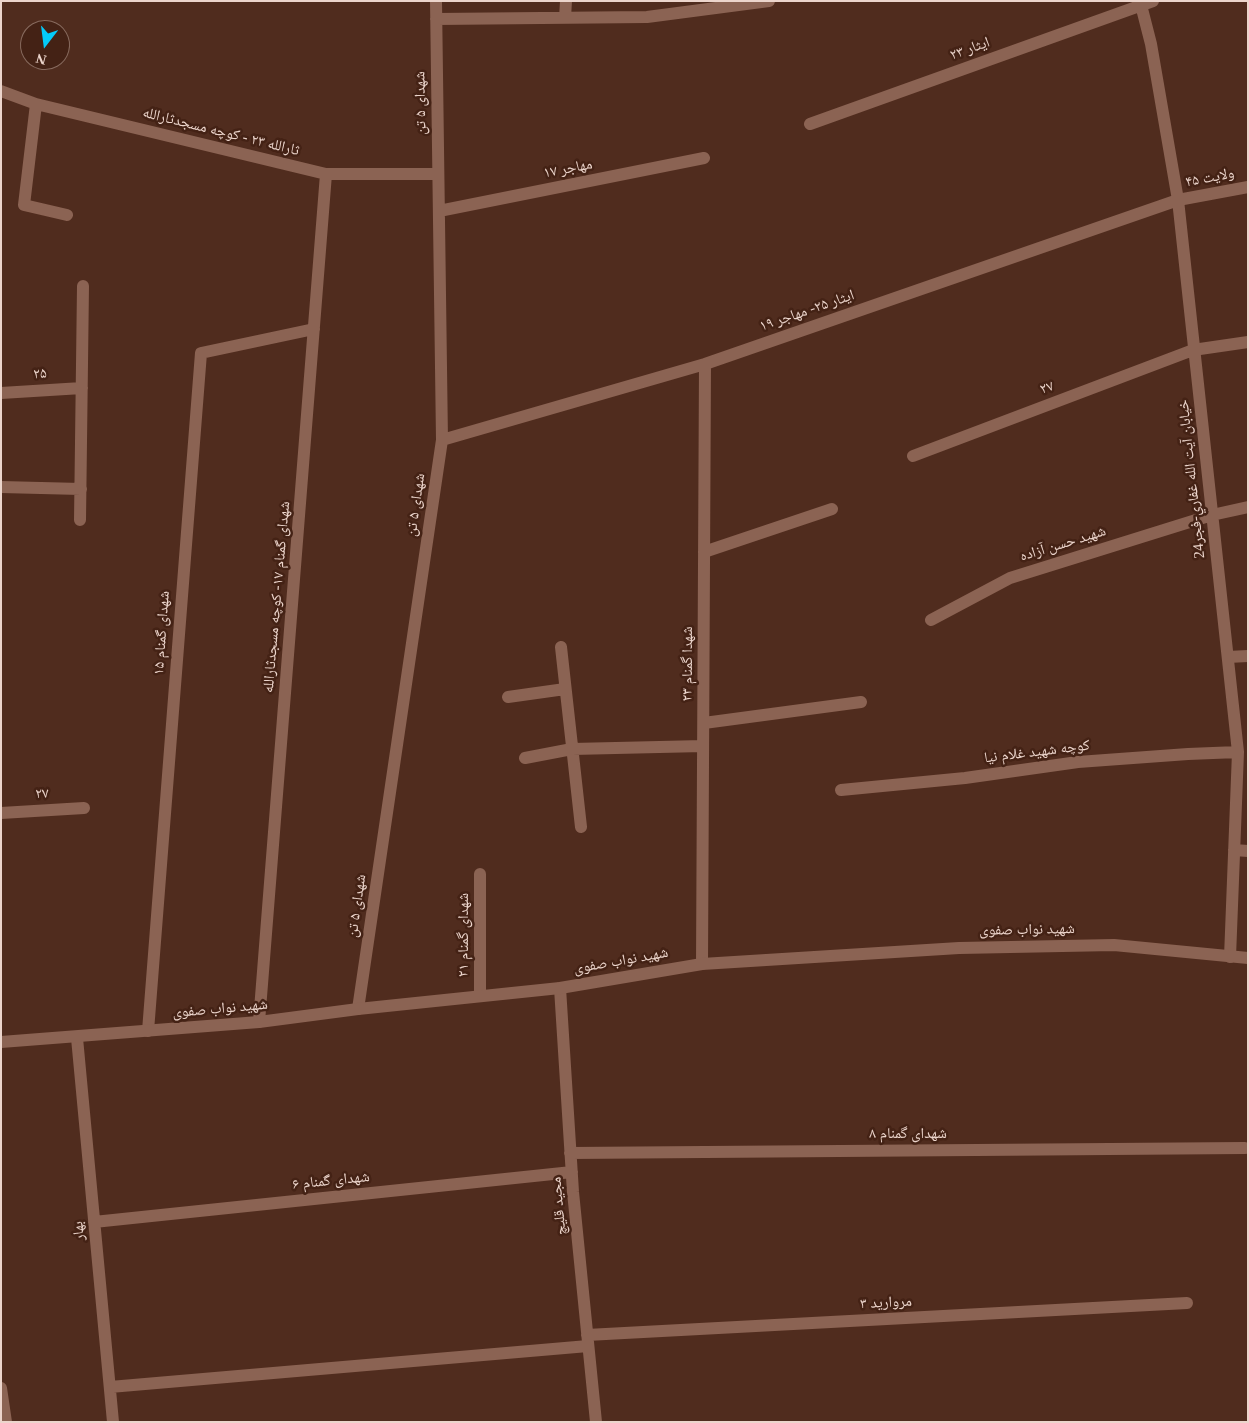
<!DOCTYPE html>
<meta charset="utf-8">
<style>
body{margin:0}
#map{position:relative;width:1249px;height:1423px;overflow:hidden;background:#502c1e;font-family:"Times New Roman",serif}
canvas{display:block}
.frame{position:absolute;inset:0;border:2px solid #ecd5cc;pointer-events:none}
.north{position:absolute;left:20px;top:20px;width:50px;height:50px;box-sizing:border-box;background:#442215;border:1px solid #876a5e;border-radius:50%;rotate:195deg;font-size:14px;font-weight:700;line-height:20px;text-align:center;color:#ecd5cc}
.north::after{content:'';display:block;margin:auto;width:18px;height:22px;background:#04cbf9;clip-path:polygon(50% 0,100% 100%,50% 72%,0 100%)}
</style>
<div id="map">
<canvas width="1249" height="1423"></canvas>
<div class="frame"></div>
<div class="north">N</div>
</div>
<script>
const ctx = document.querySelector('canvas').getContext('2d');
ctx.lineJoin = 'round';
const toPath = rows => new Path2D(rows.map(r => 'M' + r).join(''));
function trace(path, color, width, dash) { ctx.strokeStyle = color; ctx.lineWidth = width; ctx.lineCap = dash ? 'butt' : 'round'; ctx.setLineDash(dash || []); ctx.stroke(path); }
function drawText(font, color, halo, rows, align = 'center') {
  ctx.font = font + ' "Times New Roman","Noto Naskh Arabic",serif'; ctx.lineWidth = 5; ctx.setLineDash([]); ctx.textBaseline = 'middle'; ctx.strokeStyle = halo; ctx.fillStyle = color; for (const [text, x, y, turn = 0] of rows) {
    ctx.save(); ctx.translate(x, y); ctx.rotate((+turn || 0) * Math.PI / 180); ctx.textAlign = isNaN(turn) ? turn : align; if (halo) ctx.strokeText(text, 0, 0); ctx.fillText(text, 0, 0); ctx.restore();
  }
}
trace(toPath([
 [1140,1,1151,44,1178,200,1238,752,1230,957],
 [565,18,566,1],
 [436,19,647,17,769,1],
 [1,91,36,104,326,174,438,174],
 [36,104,24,205,67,215],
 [810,124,1153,1],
 [439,211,704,158],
 [1,393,82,388],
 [442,440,705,364,1178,200,1248,187],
 [913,456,1193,350,1248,342],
 [1,487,81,489],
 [80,520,83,286],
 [704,552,832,509],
 [931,620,1010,578,1212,515,1248,507],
 [561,647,581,827],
 [1228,657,1248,656],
 [508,697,565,689],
 [704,723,861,702],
 [525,758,572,749,703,746],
 [841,790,965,778,1078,762,1188,754,1238,752],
 [1,813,84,808],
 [1234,850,1248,851],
 [702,964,705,364],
 [560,988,573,1192,596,1422],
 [480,996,480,874],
 [358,1009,442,440,436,1],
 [259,1022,326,174],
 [148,1031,201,353,314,329],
 [77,1038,113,1422],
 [570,1153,1245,1148],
 [94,1222,572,1172],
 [587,1335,1187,1303],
 [110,1387,588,1346],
 [1,1388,6,1422]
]), '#8b6353', 12);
trace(toPath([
 [1,1042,259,1022,358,1009,560,988,702,964,959,948,1114,945,1248,958]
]), '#8b6353', 12);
drawText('15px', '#ecd5cc', '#442215', [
 ["ایثار ۲۳",970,49,-20],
 ["شهدای ۵ تن",421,103,-91],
 ["ثارالله ۲۳ - كوچه مسجدثارالله",221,132,14],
 ["مهاجر ۱۷",568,169,-11],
 ["ولایت ۴۵",1210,178,-11],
 ["ایثار ۲۵- مهاجر ۱۹",807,311,-19],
 ["۲۵",40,374,-4],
 ["۲۷",1047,388,-21],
 ["خيابان آيت الله غفاري-فجر24",1192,479,-96],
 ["شهدای ۵ تن",416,505,-82],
 ["شهید حسن آزاده",1063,544,-17],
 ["شهدای گمنام ۱۷- كوچه مسجدثارالله",277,597,-85],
 ["شهدای گمنام ۱۵",162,633,-86],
 ["شهدا گمنام ۲۳",688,664,-90],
 ["کوچه شهید غلام نیا",1037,752,-7],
 ["۲۷",42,794,-3],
 ["شهدای ۵ تن",357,906,-82],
 ["شهید نواب صفوی",1027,930,-1],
 ["شهدای گمنام ۲۱",464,935,-90],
 ["شهید نواب صفوی",621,961,-10],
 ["شهید نواب صفوی",220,1009,-5],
 ["شهدای گمنام ۸",908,1134],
 ["شهدای گمنام ۶",331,1181,-6],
 ["مجید قلیچ",559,1206,-95],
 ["بهار",79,1231,-95],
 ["مروارید ۳",886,1303,-3]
]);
</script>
